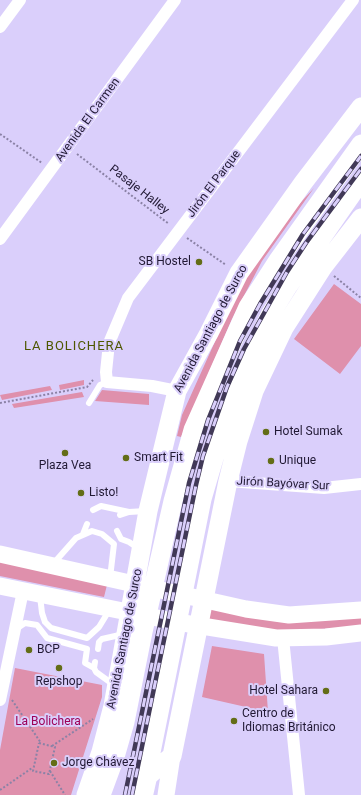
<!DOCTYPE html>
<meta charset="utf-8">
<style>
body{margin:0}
canvas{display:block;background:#dacffb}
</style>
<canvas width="361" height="795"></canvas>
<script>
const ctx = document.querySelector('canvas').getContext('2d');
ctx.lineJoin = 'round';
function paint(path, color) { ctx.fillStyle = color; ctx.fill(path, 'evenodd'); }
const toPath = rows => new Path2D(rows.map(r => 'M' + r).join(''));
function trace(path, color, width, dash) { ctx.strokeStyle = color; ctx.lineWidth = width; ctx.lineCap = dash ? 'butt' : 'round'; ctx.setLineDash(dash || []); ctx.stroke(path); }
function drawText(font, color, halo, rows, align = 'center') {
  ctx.font = font + ' Roboto,sans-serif'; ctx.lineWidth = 4; ctx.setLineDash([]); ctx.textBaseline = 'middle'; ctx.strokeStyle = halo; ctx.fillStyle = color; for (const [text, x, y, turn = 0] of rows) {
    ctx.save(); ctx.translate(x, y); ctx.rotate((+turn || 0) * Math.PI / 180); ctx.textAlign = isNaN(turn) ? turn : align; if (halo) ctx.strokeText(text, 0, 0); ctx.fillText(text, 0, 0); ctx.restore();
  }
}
paint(toPath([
 [314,188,262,261,232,319,181,437,177,436,182,415,226,317,256,259,277,228],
 [334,284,361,304,361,346,340,374,294,339],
 [84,380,84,385,60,390,59,385],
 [50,386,52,390,2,400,0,395],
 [102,390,149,394,149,405,95,401],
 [82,392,84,397,14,408,12,404],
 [0,560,107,585,104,597,0,576],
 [209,609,361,616,361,627,280,631,206,620],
 [212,646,264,654,268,712,202,697],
 [15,668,102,685,102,697,71,795,0,795,0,750]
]), '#df90ac');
trace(toPath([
 [0,134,42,163],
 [77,154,169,224],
 [187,238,226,265],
 [334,276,361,298],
 [0,403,87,387,93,380],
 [12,700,41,743],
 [39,743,55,747,49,774,33,771,39,743],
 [52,746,93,719],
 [50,771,65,795],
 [0,790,32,768]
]), '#8b82a6', 2, [2, 2]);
trace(toPath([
 [89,403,100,385,107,382],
 [93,510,101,506,129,512],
 [120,515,129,512,146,511],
 [117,531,121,539,129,542,138,548],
 [83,534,87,524],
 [53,564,76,538,92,531,102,534,114,544,110,578],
 [40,596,42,613,45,622,51,628,87,638,99,627,110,609],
 [16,629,25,623,37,625,47,638,87,649,85,663,94,668],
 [98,649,99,642,102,639,124,634],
 [95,662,94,668,96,672,114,685]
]), '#fff', 6);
trace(toPath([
 [0,27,20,0],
 [0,239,175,0],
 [177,391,152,386,107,382,106,372,109,343,128,298,353,0],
 [228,481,324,488,361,484],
 [283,638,299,795],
 [0,700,23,591]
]), '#fff', 12);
trace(toPath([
 [0,554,246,609,289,615,361,610],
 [0,586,177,622,276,638,326,637,361,633],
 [166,795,172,756]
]), '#fff', 17);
trace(toPath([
 [146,777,202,499,214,458,233,403,252,353,270,315,288,286,361,181],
 [142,781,172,756,228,481,238,441,254,391,284,328,323,267,361,218],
 [86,795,101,752,113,706,148,511,177,391,209,333,239,273,303,183,361,107],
 [101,795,115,757,125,722,143,632,173,501,193,430,248,307,279,259,361,144]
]), '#fff', 19);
trace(toPath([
 [142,795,146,777]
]), '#fff', 22);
const rail = toPath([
 [125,795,189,483,208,420,240,341,260,304,303,234,361,156],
 [132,795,196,485,203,456,227,387,244,349,287,272,306,243,361,169]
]);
trace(rail, '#413957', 4.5);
trace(rail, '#dacffb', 3, [9]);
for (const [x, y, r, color] of [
 [199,262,4,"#636d16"],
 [266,432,4,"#636d16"],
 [65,453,4,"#636d16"],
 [126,458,4,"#636d16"],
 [271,461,4,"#636d16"],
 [81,493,4,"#636d16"],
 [29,650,4,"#636d16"],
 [59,668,4,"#636d16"],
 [326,691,4,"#636d16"],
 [234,721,4,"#636d16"],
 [54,763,4,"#636d16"]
]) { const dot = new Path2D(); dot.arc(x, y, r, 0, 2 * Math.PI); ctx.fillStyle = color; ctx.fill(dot); trace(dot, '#dacffb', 1.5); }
drawText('12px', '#211934', '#dacffb', [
 ["Avenida El Carmen",88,120,-54],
 ["Jirón El Parque",214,184,-53],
 ["Pasaje Halley",139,190,38],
 ["Avenida Santiago de Surco",211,329,-62],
 ["Jirón Bayóvar Sur",283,484,3],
 ["Avenida Santiago de Surco",125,639,-79]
]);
drawText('12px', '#211934', '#dacffb', [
 ["SB Hostel",191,262,"right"],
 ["Hotel Sumak",274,432],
 ["Smart Fit",134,458],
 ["Unique",279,461],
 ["Plaza Vea",65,466,"center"],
 ["Listo!",89,493],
 ["BCP",37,650],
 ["Repshop",59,682,"center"],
 ["Hotel Sahara",318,691,"right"],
 ["Centro de",242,714],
 ["Idiomas Británico",242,728],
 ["Jorge Chávez",62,763]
], 'left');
drawText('12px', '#9c0058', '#dacffb', [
 ["La Bolichera",48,722]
]);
ctx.letterSpacing = '1px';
drawText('13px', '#4e5700', '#dacffb', [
 ["LA BOLICHERA",74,347]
]);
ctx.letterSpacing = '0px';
</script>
